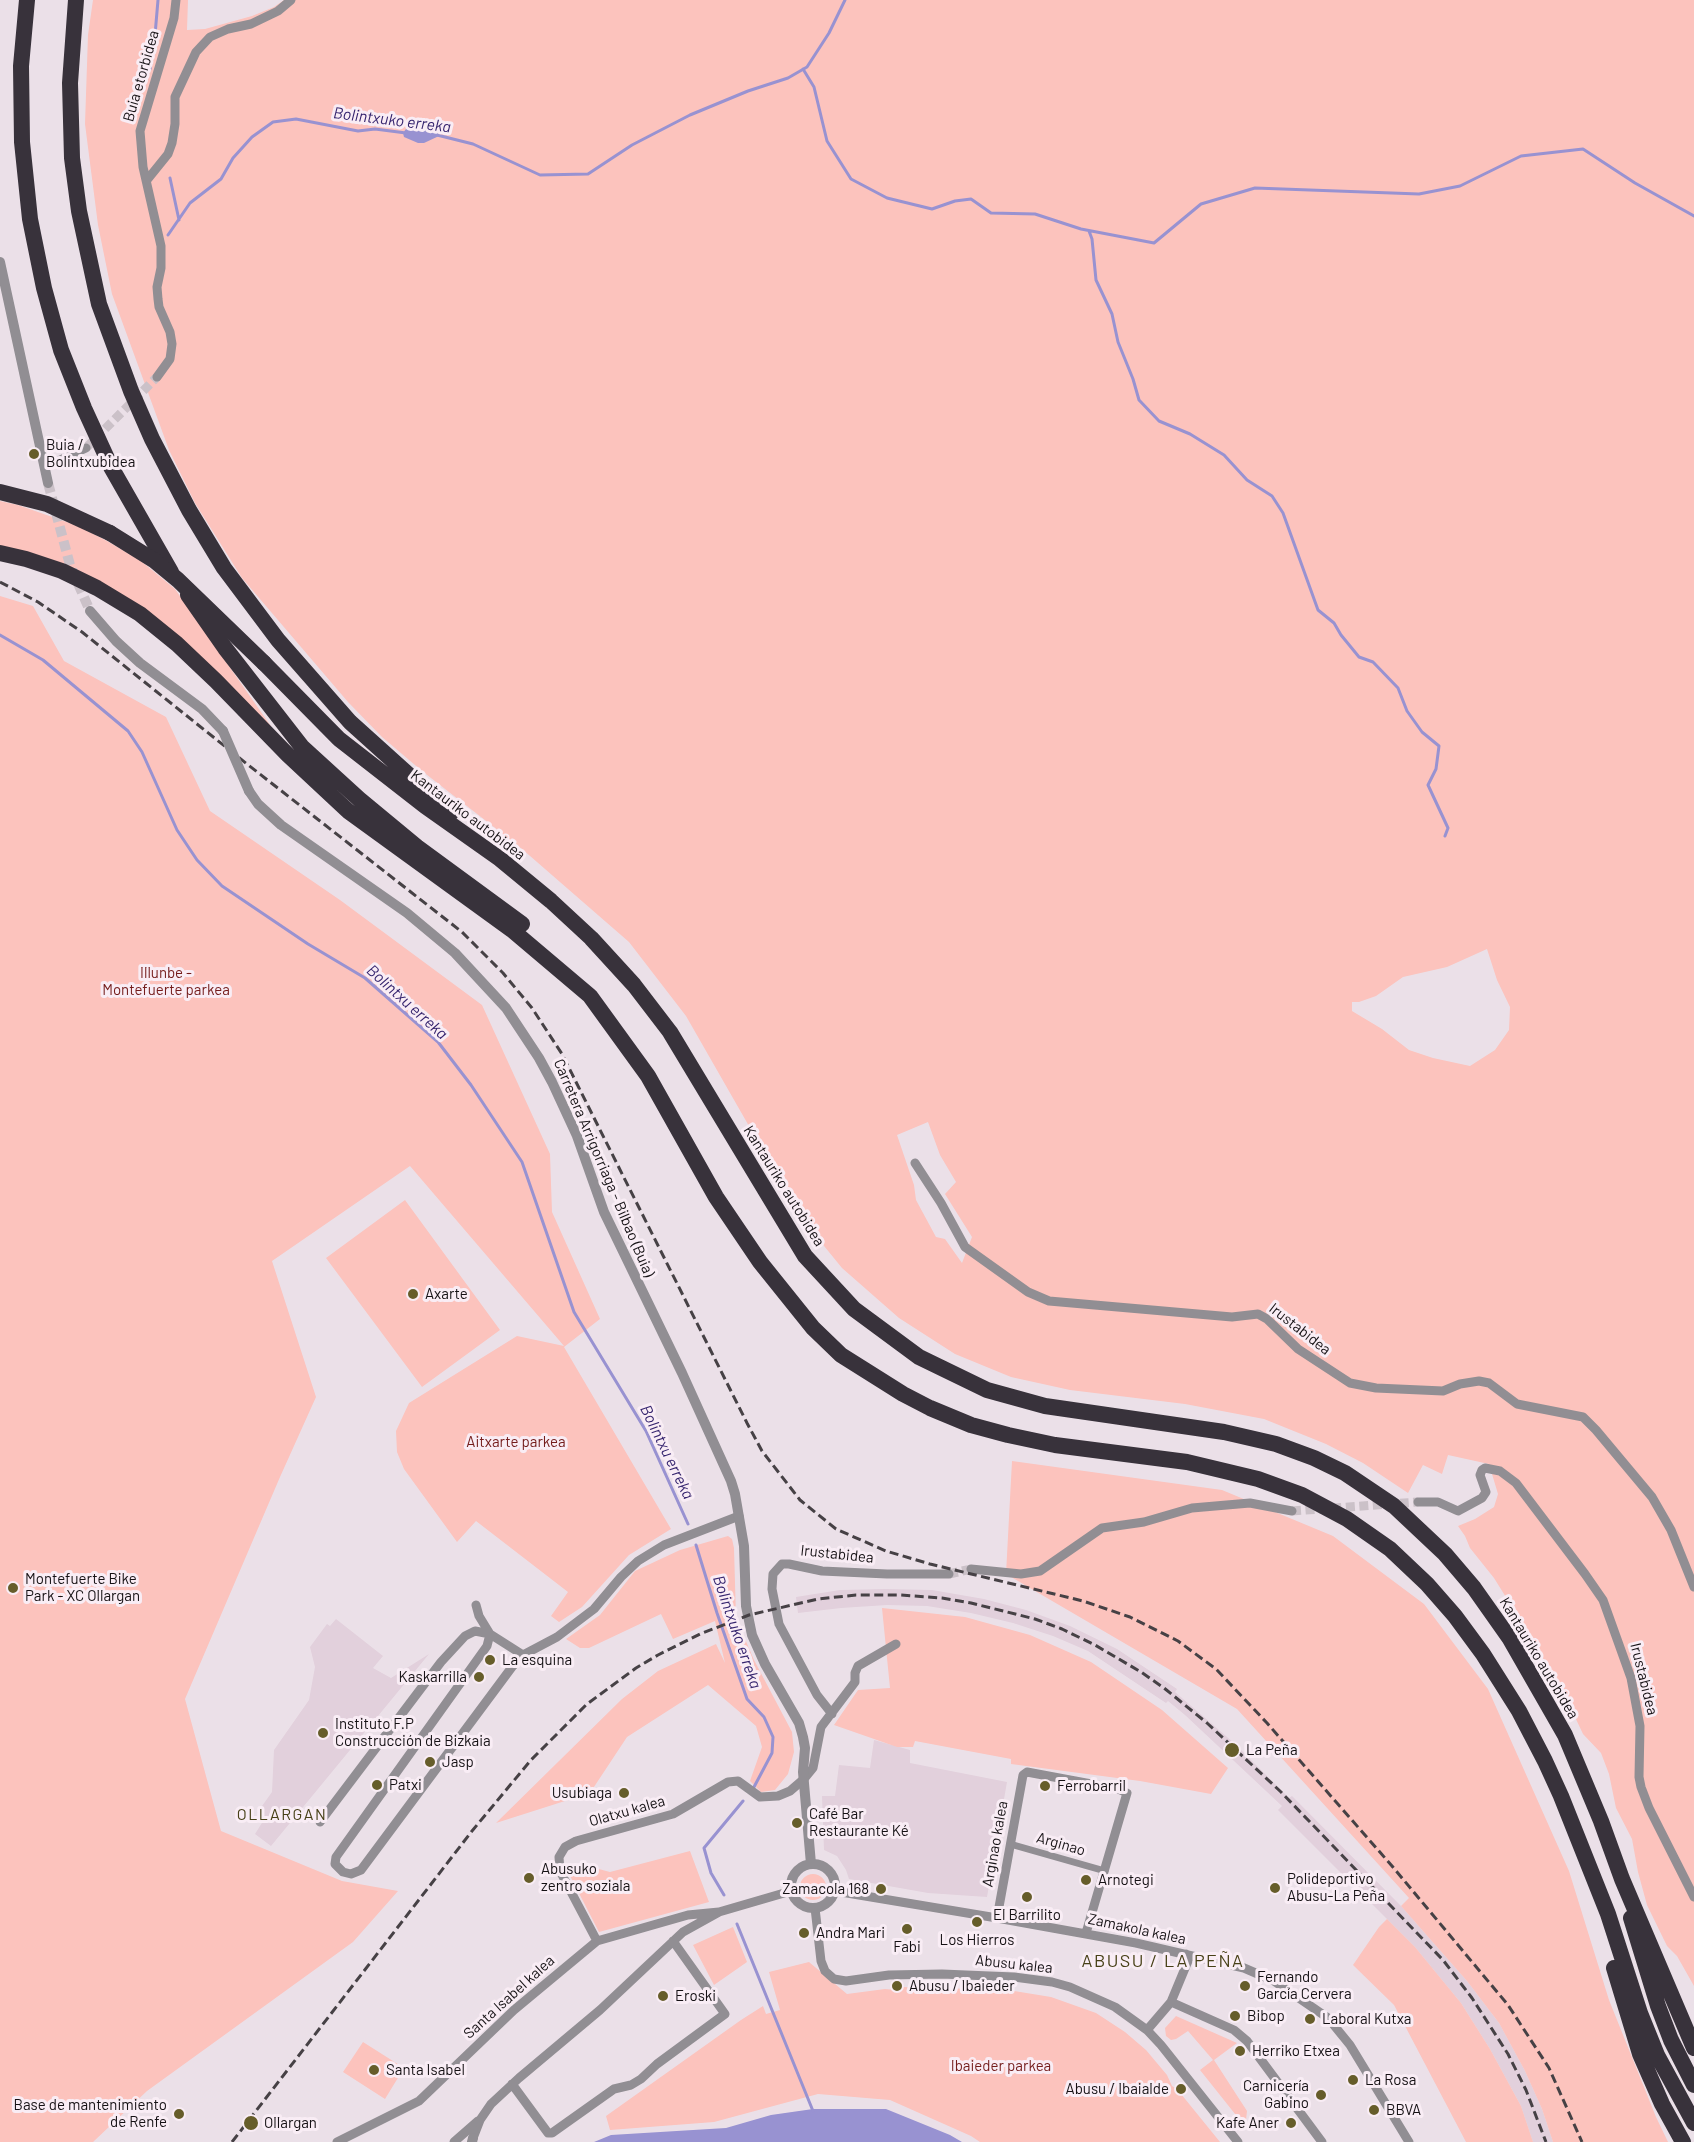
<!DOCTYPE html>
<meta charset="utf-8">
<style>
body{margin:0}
canvas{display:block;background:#ebe0e8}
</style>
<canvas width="1694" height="2142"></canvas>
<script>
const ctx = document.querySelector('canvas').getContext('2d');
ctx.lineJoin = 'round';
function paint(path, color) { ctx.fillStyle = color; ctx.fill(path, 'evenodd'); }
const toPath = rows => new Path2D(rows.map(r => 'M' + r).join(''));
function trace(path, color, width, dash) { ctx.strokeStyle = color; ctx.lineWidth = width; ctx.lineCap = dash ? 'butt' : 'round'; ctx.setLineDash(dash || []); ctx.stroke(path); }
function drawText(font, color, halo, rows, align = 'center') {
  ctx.font = font + ' Barlow,sans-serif'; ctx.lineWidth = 6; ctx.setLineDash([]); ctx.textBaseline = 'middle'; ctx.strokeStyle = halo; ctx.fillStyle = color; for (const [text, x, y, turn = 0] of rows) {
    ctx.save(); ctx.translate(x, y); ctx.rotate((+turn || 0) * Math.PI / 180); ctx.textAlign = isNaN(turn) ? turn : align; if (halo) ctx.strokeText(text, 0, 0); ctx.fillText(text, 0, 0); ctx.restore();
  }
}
paint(toPath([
 [886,1589,932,1590,984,1599,1026,1610,1070,1626,1117,1649,1177,1689,1175,1692,1234,1743,1289,1798,1292,1796,1401,1906,1467,1981,1499,2023,1525,2071,1542,2109,1553,2142,1533,2142,1521,2106,1490,2049,1461,2003,1415,1947,1278,1810,1282,1806,1185,1715,1168,1701,1166,1703,1088,1651,1053,1636,1013,1623,971,1613,927,1606,887,1605,841,1608,798,1613,796,1597,840,1590],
 [336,1619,383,1656,373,1668,391,1678,429,1654,271,1846,255,1834,265,1818,257,1813,272,1792,274,1750,309,1700,315,1667,310,1647,327,1624,330,1626],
 [874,1740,910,1750,910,1763,1007,1782,987,1897,928,1893,849,1879,846,1870,837,1856,824,1850,822,1796,835,1796,839,1765,870,1768]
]), '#e2d0dc');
paint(toPath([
 [93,0,188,0,187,30,205,29,252,16,274,7,284,0,1694,0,1694,1986,1677,1956,1667,1946,1647,1905,1638,1872,1632,1839,1616,1808,1609,1774,1601,1753,1583,1734,1566,1698,1532,1639,1494,1578,1470,1548,1465,1536,1458,1526,1475,1519,1494,1507,1498,1494,1489,1464,1448,1455,1442,1474,1423,1465,1408,1493,1363,1463,1326,1444,1264,1419,1185,1404,1070,1390,1011,1377,955,1354,899,1318,842,1268,820,1241,793,1203,686,1016,629,942,522,849,422,771,382,737,348,702,242,578,195,503,169,450,112,294,98,225,85,124,88,35],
 [1487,949,1497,980,1510,1007,1509,1030,1495,1050,1470,1066,1433,1058,1409,1050,1382,1029,1352,1011,1352,1002,1359,1002,1376,996,1403,977,1447,967],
 [928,1122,940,1155,956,1182,945,1194,972,1237,962,1263,945,1239,936,1237,916,1200,914,1185,897,1135],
 [0,501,18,505,78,526,107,541,141,561,175,589,275,732,166,626,0,547],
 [0,596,33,606,64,661,166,717,210,811,340,900,482,1005,550,1154,552,1212,600,1319,564,1347,671,1529,629,1555,582,1607,559,1622,551,1616,568,1592,476,1521,457,1542,404,1469,397,1452,396,1431,409,1403,517,1336,564,1346,410,1166,272,1261,316,1397,280,1477,185,1699,221,1831,342,1881,398,1891,353,1942,147,2091,93,2142,0,2142],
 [405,1200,500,1330,422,1387,326,1258],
 [1012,1461,1222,1490,1333,1536,1424,1604,1488,1689,1569,1871,1609,2000,1656,2117,1668,2142,1553,2142,1542,2109,1525,2071,1499,2023,1467,1981,1401,1906,1409,1898,1237,1709,1006,1574],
 [728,1536,732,1539,734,1548,736,1618,754,1660,792,1732,794,1752,788,1774,775,1790,761,1792,750,1781,762,1747,756,1726,708,1685,627,1737,590,1793,496,1823,622,1699,658,1671,716,1644,725,1663,715,1621,673,1639,661,1614,589,1648,580,1648,566,1639,600,1615,635,1571,680,1550],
 [882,1608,965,1617,1030,1635,1091,1662,1162,1710,1228,1768,1211,1794,1140,1781,1011,1764,1011,1759,915,1741,913,1747,897,1747,834,1725,858,1690,890,1688],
 [690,1851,709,1902,599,1932,565,1866,580,1864,610,1872],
 '800 1887a13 13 0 1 1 26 0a13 13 0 1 1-26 0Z',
 [1387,1919,1415,1947,1461,2003,1490,2049,1521,2106,1533,2142,1466,2142,1394,2005,1353,1965,1379,1927],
 [733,1927,747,1962,714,1985,693,1945],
 [809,1962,847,1994,885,1989,896,1990,901,1987,1008,1990,1051,1997,1096,2013,1125,2032,1146,2050,1167,2075,1172,2086,1177,2089,1220,2142,980,2142,971,2136,890,2100,818,2094,714,2122,610,2130,606,2116,741,2020,763,2006,766,2014,780,2010,769,1972],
 [1176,2016,1237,2043,1214,2060,1247,2111,1246,2120,1243,2124,1200,2070,1213,2060,1188,2031,1176,2039,1171,2040,1166,2036,1165,2028],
 [363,2042,404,2068,385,2099,343,2072]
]), '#fcc3bd');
paint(toPath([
 [429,127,437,130,439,136,424,143,418,143,404,137,403,133,406,129],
 [813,2109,886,2109,950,2135,962,2142,594,2142,611,2135,726,2128,771,2115]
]), '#9892d1');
trace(toPath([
 [150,69,155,35,158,0],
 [803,69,814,87,827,141,851,179,887,198,932,209,955,201,971,199,991,213,1035,214,1081,229,1154,243,1201,204,1255,188,1419,194,1460,186,1521,156,1583,149,1635,183,1694,216],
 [437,135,473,144,540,175,588,174,632,145,690,115,748,91,788,78,807,67,829,33,845,0],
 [170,178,179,220],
 [1089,231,1092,239,1096,280,1112,314,1118,342,1133,379,1139,400,1159,421,1190,434,1224,455,1247,480,1272,496,1283,513,1318,610,1334,623,1341,635,1359,657,1373,662,1398,688,1407,711,1422,732,1439,746,1436,769,1428,785,1448,828,1445,836],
 [168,235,190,203,221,179,233,158,252,137,273,122,296,119,358,131,375,129,406,133],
 [0,635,43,660,128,731,142,752,177,830,197,860,222,886,308,944,365,978,438,1042,471,1085,522,1162,574,1312,646,1431,688,1524],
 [696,1545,717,1613,747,1699,764,1717,773,1737,772,1753,754,1787],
 [724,1895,711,1873,704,1848,743,1801],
 [737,1924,813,2111]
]), '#9892d1', 3);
trace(toPath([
 [86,448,157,377],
 [1292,1511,1418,1502],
 [949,1574,971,1569]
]), '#cbc1c8', 9, [9, 4.5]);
trace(toPath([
 [48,483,70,565,90,611]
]), '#cbc1c8', 10, [10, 5]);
trace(toPath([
 [1010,1844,1105,1871]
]), '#918e93', 7);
trace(toPath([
 [147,180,168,154,172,143,175,124,175,97,196,52,210,37,228,29,251,24,278,11,291,0],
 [157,377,170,359,172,344,170,332,159,307,158,299,157,287,161,268,161,246,143,167,140,131,174,18,176,0],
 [45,467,86,448],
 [915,1163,941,1203,965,1247,1028,1292,1049,1301,1232,1317,1258,1314,1267,1319,1298,1349,1350,1383,1376,1388,1443,1391,1460,1384,1479,1381,1489,1383,1517,1404,1583,1417,1596,1430,1652,1497,1671,1530,1694,1587],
 [1418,1502,1438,1502,1458,1511,1482,1498,1486,1492,1480,1475,1482,1470,1485,1468,1500,1471,1516,1483,1585,1574,1603,1600,1631,1678,1640,1726,1639,1777,1641,1787,1649,1808,1694,1897],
 [971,1569,1021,1574,1040,1571,1102,1528,1144,1522,1192,1508,1250,1503,1292,1511],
 [476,1605,479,1616,490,1634],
 [490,1634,487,1646,336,1857,335,1864,343,1872,351,1874,361,1870,512,1667,523,1655,557,1637,594,1609,621,1577,638,1561,664,1545,739,1516],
 [832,1714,817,1695,779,1624,772,1589,773,1574,782,1564,789,1564,822,1571,887,1574,949,1574],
 [320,1822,441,1662,465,1636,475,1631,490,1634,523,1655],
 [835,1891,997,1918,1136,1943,1244,1968,1274,1981,1328,2018,1350,2045,1409,2142],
 [815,1908,821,1961,825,1971,834,1979,846,1981,889,1975,942,1974,1014,1977,1052,1982,1070,1987,1115,2007,1147,2030,1161,2045,1238,2142],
 [997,1918,1023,1775,1027,1772,1118,1789,1127,1793,1086,1933],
 [597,1941,560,1871,559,1857,565,1847,576,1841,673,1814,728,1782,738,1781,760,1797,778,1796,790,1791,804,1779,813,1768,821,1727,855,1682,855,1673,858,1666,896,1644],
 [1171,2002,1234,2030,1247,2041,1322,2142],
 [1147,2030,1171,2002,1188,1961,1186,1954],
 [512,2084,548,2133,552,2133,614,2089,631,2085,641,2079,657,2064,725,2014,673,1941],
 [473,2138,480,2120,491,2104,519,2078,600,2010,683,1932,719,1912,791,1891],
 [337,2142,419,2101,514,2010,597,1941,688,1915,719,1912],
 [454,2142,478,2121]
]), '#918e93', 9);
trace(toPath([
 [0,262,48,483],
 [90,611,116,641,140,663,202,709,223,731],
 [249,791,258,804,281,825,407,913,455,953,506,1008,539,1058,552,1082,577,1136,604,1212,682,1373,731,1481,735,1494,744,1546,746,1606,752,1635,765,1664,799,1723,803,1737,805,1748,803,1772,811,1864],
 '791 1886a22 22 0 1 1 44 0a22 22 0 1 1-44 0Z',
 [472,2142,473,2138]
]), '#918e93', 10);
trace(toPath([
 [27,0,21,66,22,142,30,219,44,288,61,350,84,408,111,467,171,572],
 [76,0,70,83,72,158,79,211,99,304,131,391,152,439,189,510,224,568,278,640,350,722,451,813],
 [0,492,47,504,110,533],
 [0,553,26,559,62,571,97,588,140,614,177,644,216,681,288,755,348,811,512,930,590,996,648,1076,716,1197,760,1262,813,1328,841,1355,903,1394,930,1408,971,1425,1008,1435,1055,1445,1187,1462,1258,1479,1302,1495,1347,1519,1390,1549,1427,1584,1455,1616,1483,1654,1519,1711,1545,1761,1561,1796,1608,1914,1640,2013,1657,2055,1694,2123],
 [188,595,225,648,302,747,359,799,417,847,522,924],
 [264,663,339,739,425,806,500,859,551,901,591,938,634,985,670,1032,805,1256,854,1309,919,1357,987,1390,1045,1406,1224,1432,1276,1444,1314,1458,1345,1473,1394,1506,1445,1554,1474,1588,1510,1639,1565,1735,1601,1821,1622,1879,1694,2048],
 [1631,1918,1658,2006,1671,2040,1694,2085],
 [1614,1968,1640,2054,1662,2104,1683,2142]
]), '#38323b', 16);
trace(toPath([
 [0,582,38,602,82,632,247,764,462,932,503,973,532,1008,562,1054,747,1423,762,1451,800,1500,836,1529,886,1551,930,1564,1083,1601,1130,1617,1178,1641,1216,1669,1267,1723,1392,1866,1508,2005,1549,2068,1582,2142],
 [232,2142,472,1831,531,1760,587,1704,636,1668,658,1655,700,1634,749,1615,818,1599,856,1595,901,1595,942,1598,971,1603,1035,1619,1062,1629,1095,1645,1141,1672,1164,1688,1207,1723,1281,1792,1443,1960,1472,1998,1508,2054,1526,2090,1546,2142]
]), '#464145', 3, [9, 4.5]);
trace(toPath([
 [223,731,249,791]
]), '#918e93', 10);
trace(toPath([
 [110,533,155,561,178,580,264,663]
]), '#38323b', 16);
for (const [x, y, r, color] of [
 [34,454,6,"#665d2a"],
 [413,1294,6,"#665d2a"],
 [13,1588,6,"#665d2a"],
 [490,1660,6,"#665d2a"],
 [479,1677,6,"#665d2a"],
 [323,1733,6,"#665d2a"],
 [1232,1750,8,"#665d2a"],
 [430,1762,6,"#665d2a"],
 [377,1785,6,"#665d2a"],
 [1045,1786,6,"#665d2a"],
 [624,1793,6,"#665d2a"],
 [797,1823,6,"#665d2a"],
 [529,1878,6,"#665d2a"],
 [1086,1880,6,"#665d2a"],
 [1275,1888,6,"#665d2a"],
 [881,1889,6,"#665d2a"],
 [1027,1897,6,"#665d2a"],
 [977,1922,6,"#665d2a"],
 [907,1929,6,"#665d2a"],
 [804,1933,6,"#665d2a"],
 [897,1986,6,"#665d2a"],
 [1245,1986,6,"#665d2a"],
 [663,1996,6,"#665d2a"],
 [1235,2016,6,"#665d2a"],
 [1310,2019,6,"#665d2a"],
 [1240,2051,6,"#665d2a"],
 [374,2070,6,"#665d2a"],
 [1353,2080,6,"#665d2a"],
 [1181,2089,6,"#665d2a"],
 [1321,2095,6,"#665d2a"],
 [1374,2110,6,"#665d2a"],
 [179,2114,6,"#665d2a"],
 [251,2123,8,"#665d2a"],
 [1291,2123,6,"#665d2a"]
]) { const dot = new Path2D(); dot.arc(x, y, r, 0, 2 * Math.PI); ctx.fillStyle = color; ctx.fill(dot); trace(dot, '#f9edf5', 2); }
drawText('15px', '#151114', '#f9edf5', [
 ["Buia etorbidea",141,76,-74],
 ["Kantauriko autobidea",468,815,37],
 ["Carretera Arrigorriaga - Bilbao (Buia)",604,1168,67],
 ["Kantauriko autobidea",784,1186,58],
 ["Irustabidea",1300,1329,38],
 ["Irustabidea",837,1554,6],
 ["Kantauriko autobidea",1539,1658,59],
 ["Irustabidea",1644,1679,76],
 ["Olatxu kalea",627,1811,-16],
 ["Arginao kalea",995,1844,-80],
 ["Arginao",1061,1844,16],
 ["Zamakola kalea",1137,1929,12],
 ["Abusu kalea",1014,1964,6],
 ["Santa Isabel kalea",509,1997,-42]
]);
drawText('15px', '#151114', '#f9edf5', [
 ["Buia /",46,445],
 ["Bolintxubidea",46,462],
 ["Axarte",425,1294],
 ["Montefuerte Bike",25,1579],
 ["Park - XC Ollargan",25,1596],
 ["La esquina",502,1660],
 ["Kaskarrilla",467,1677,"right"],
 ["Instituto F.P",335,1724],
 ["Construcción de Bizkaia",335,1741],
 ["La Peña",1246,1750],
 ["Jasp",442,1762],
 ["Patxi",389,1785],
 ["Ferrobarril",1057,1786],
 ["Usubiaga",612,1793,"right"],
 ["Café Bar",809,1814],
 ["Restaurante Ké",809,1831],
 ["Abusuko",541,1869],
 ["zentro soziala",541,1886],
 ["Polideportivo",1287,1879],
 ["Abusu-La Peña",1287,1896],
 ["Arnotegi",1098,1880],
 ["Zamacola 168",869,1889,"right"],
 ["El Barrilito",1027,1915,"center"],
 ["Andra Mari",816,1933],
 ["Los Hierros",977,1940,"center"],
 ["Fabi",907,1947,"center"],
 ["Fernando",1257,1977],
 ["García Cervera",1257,1994],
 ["Abusu / Ibaieder",909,1986],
 ["Eroski",675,1996],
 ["Bibop",1247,2016],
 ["Laboral Kutxa",1322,2019],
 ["Herriko Etxea",1252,2051],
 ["Santa Isabel",386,2070],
 ["La Rosa",1365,2080],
 ["Carnicería",1309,2086,"right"],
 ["Gabino",1309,2103,"right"],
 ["Abusu / Ibaialde",1169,2089,"right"],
 ["Base de mantenimiento",167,2105,"right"],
 ["de Renfe",167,2122,"right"],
 ["BBVA",1386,2110],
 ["Ollargan",264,2123],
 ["Kafe Aner",1279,2123,"right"]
], 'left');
drawText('15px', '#741c1b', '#f9edf5', [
 ["Illunbe -",166,973],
 ["Montefuerte parkea",166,990],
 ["Aitxarte parkea",516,1442],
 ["Ibaieder parkea",1001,2066]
]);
drawText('italic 16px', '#35246e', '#f9edf5', [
 ["Bolintxuko erreka",392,120,7],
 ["Bolintxu erreka",407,1002,42],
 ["Bolintxu erreka",667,1452,64],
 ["Bolintxuko erreka",737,1632,71]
]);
ctx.letterSpacing = '1.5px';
drawText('16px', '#474017', '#f9edf5', [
 ["OLLARGAN",282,1815]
]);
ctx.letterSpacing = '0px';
ctx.letterSpacing = '1.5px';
drawText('18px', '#474017', '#f9edf5', [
 ["ABUSU / LA PEÑA",1163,1961]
]);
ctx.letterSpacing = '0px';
</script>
